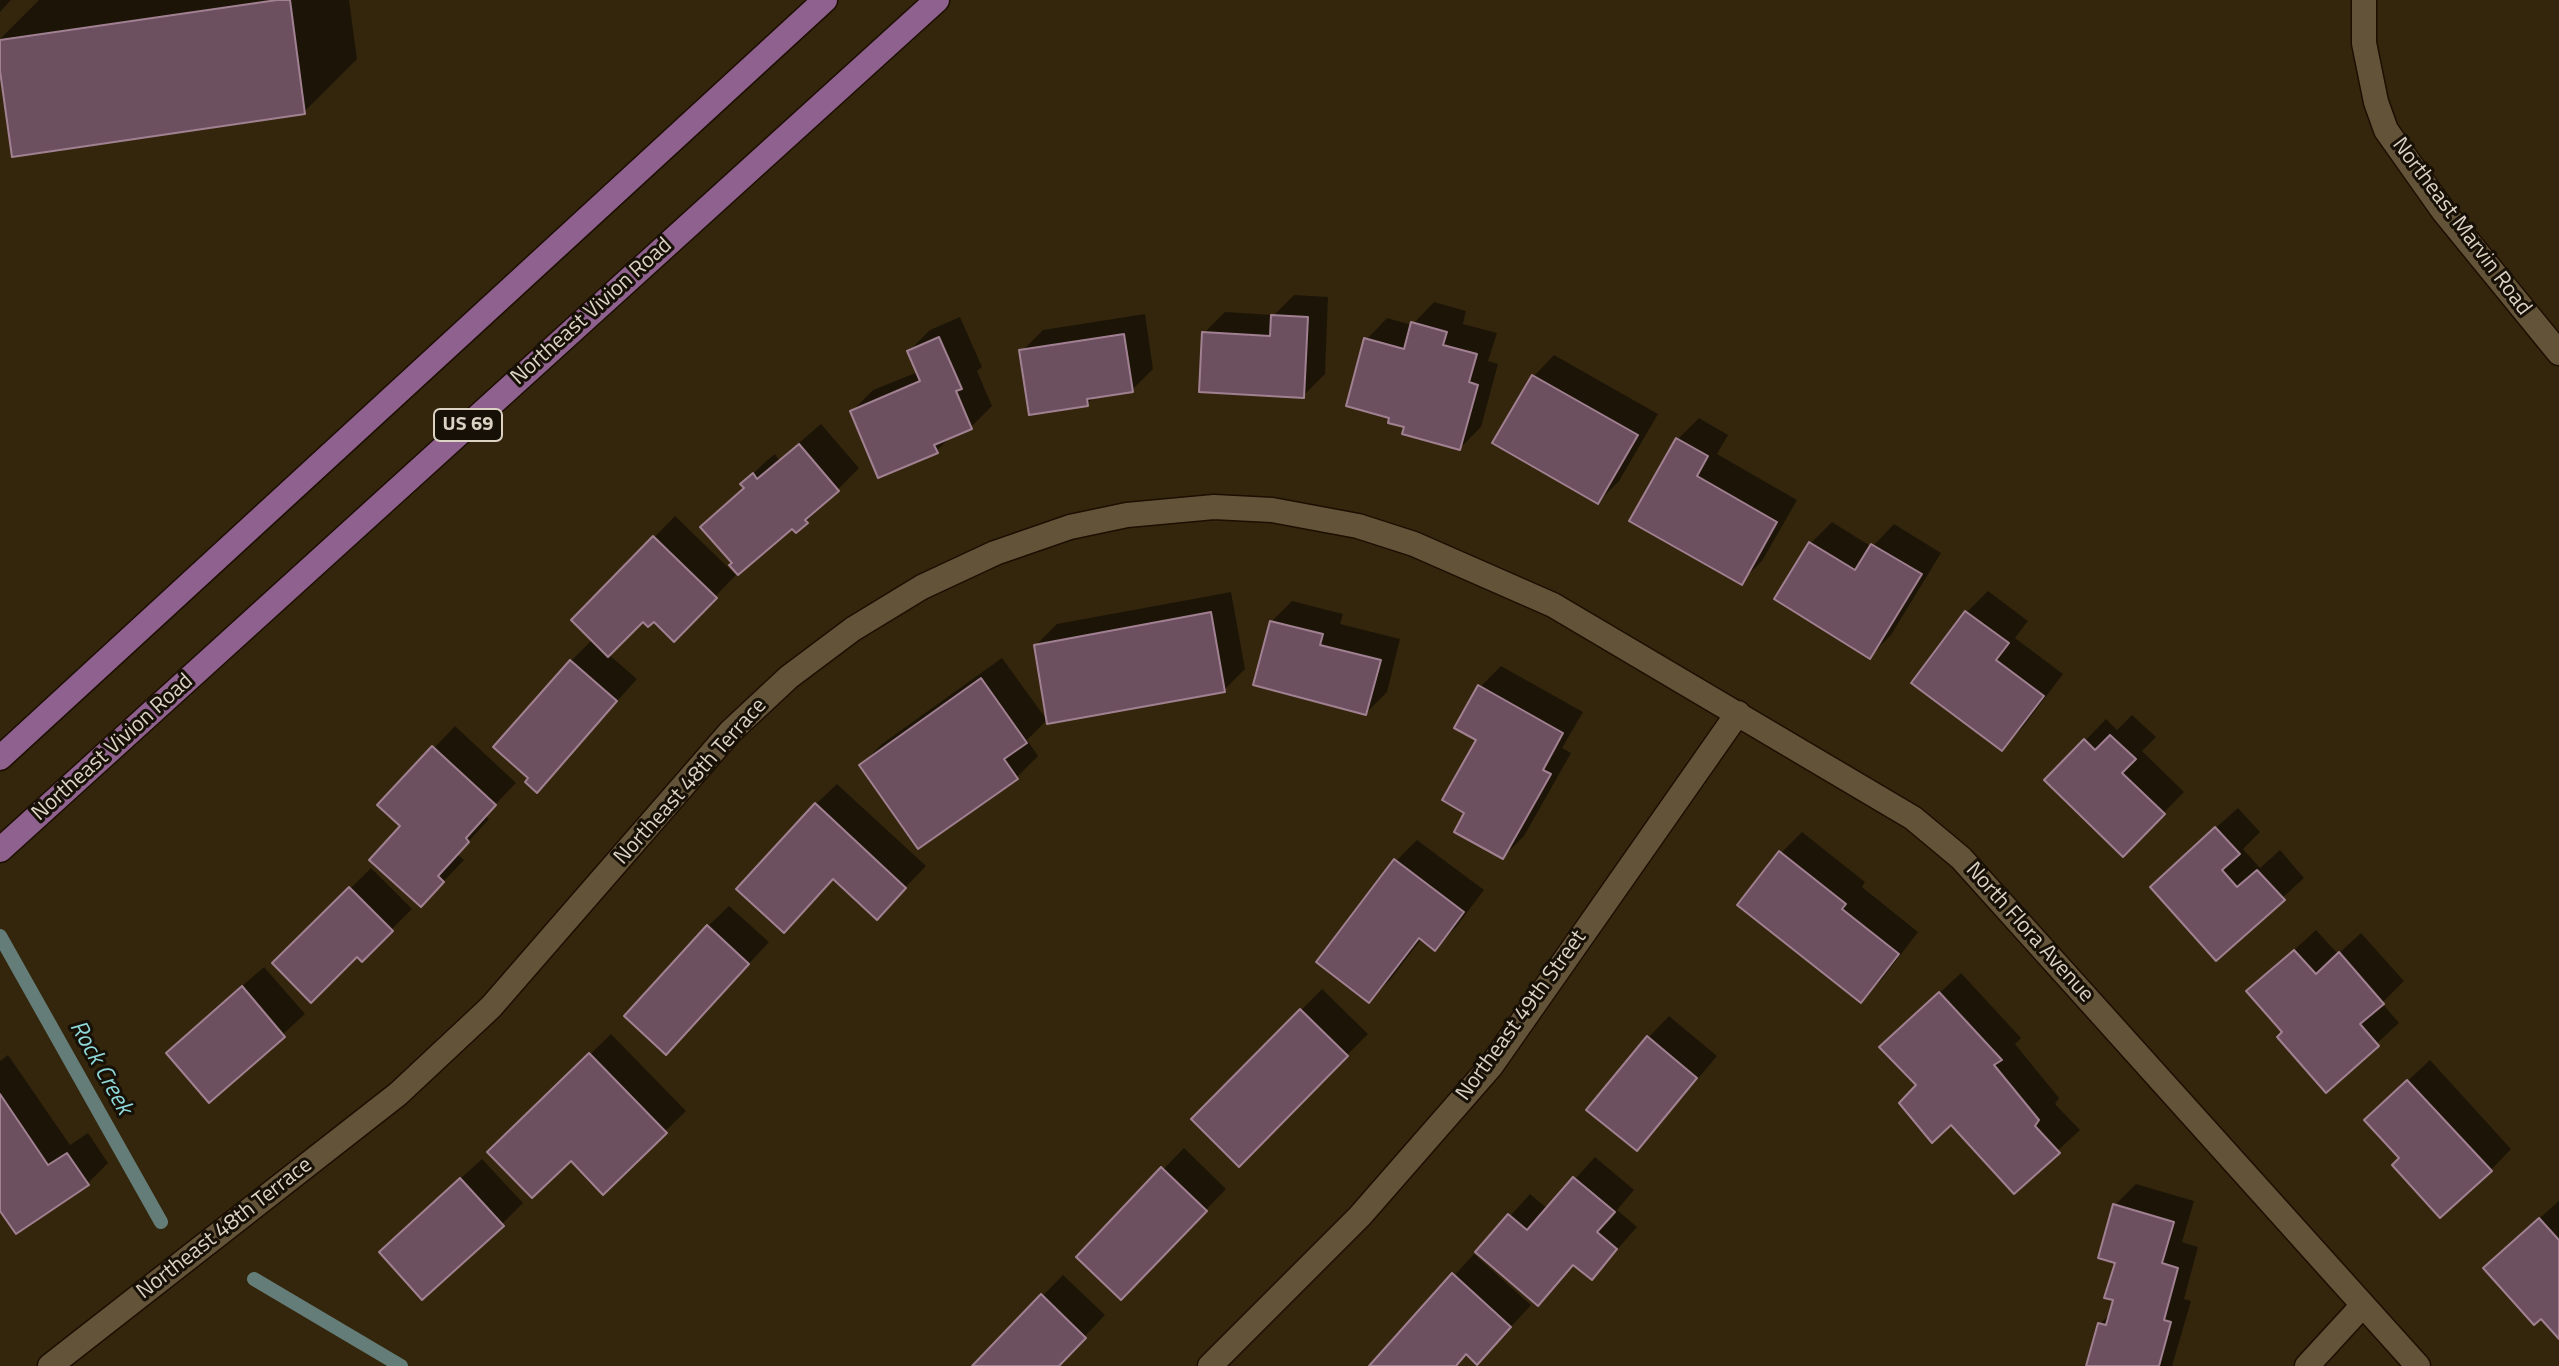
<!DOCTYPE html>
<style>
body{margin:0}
canvas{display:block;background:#34260c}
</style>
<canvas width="2559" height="1366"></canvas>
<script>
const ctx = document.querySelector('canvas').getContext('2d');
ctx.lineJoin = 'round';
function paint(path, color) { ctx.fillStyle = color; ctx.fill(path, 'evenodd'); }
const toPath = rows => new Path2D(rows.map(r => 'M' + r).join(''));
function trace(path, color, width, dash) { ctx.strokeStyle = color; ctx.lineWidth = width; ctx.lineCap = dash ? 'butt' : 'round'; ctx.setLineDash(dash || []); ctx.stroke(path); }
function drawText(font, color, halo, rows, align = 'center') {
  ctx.font = font + ' "Titillium Web",sans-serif'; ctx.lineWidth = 6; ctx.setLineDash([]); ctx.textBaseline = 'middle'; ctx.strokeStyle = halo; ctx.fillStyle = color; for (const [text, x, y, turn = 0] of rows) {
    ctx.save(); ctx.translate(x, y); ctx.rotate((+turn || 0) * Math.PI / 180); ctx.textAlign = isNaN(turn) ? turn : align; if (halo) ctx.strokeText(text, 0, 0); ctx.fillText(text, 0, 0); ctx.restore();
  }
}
paint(toPath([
 [0,0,11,0,0,12],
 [39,0,349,0,357,59,304,112,0,57,0,39],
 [1294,295,1328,297,1325,374,1304,395,1204,333,1225,312,1274,315],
 [1434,302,1466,311,1463,324,1497,333,1488,361,1498,364,1481,427,1460,448,1406,426,1391,416,1366,340,1387,318,1412,325],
 [1145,314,1153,369,1132,390,1096,396,1087,404,1022,351,1043,330],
 [960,317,982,367,977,371,992,406,971,427,953,435,936,451,852,411,873,390,918,372,909,351,930,330],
 [1554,355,1658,414,1619,481,1598,502,1534,376],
 [1699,418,1728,435,1717,454,1797,500,1762,561,1741,582,1631,520,1678,439],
 [821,424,859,468,806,522,793,526,734,563,703,527,746,487,743,484,764,463,775,454,779,460],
 [675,516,736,575,674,639,654,619,643,619,608,654,637,679,537,790,571,661,593,639,574,620],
 [1832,522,1872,547,1894,524,1941,553,1891,635,1870,656,1776,599,1811,543],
 [1988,591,2028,621,2015,638,2063,674,2023,727,2002,748,1914,683,1967,612],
 [1231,592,1245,669,1224,690,1036,645,1057,624],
 [1292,601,1343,614,1340,624,1400,639,1387,692,1366,713,1271,622],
 [1002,658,1047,720,1027,740,1038,756,1017,777,919,847,861,765,882,744],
 [1501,666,1583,712,1562,748,1571,753,1524,836,1503,857,1467,812,1479,739,1480,687],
 [2132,715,2156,737,2142,751,2184,792,2123,854,2047,780,2106,719,2117,730],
 [455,726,516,783,485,815,489,819,457,854,464,860,441,884,403,826,380,805],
 [837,784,926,866,897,896,816,804],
 [2238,808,2260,832,2243,849,2260,868,2280,850,2304,878,2217,958,2173,866],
 [1802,832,1865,882,1862,887,1918,932,1882,979,1861,1000,1781,853],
 [1417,840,1484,890,1456,927,1435,948,1422,938,1390,980,1369,1001,1396,861],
 [371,868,412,909,362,959,357,954,275,963],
 [729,906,769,942,687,1031,708,926],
 [2316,930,2338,954,2361,933,2404,981,2382,1003,2399,1023,2326,1090,2285,1032,2249,991],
 [264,967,305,1014,210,1101,189,1032],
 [1961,973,2021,1038,2015,1044,2059,1098,2055,1104,2080,1130,2014,1191,1881,1047],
 [1322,989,1368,1034,1239,1164,1194,1119],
 [1669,1016,1717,1056,1657,1127,1636,1148,1589,1109,1649,1037],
 [611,1034,686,1111,603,1192,571,1158,511,1131],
 [8,1055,70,1145,88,1133,108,1163,87,1184,0,1207,0,1061],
 [2430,1060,2511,1149,2491,1170,2388,1099],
 [1184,1148,1226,1189,1142,1276,1078,1257],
 [1595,1157,1634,1190,1617,1210,1637,1227,1592,1278,1575,1264,1538,1303,1478,1252,1530,1194,1548,1209],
 [482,1159,523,1203,502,1224,403,1231],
 [2136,1184,2194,1201,2182,1242,2198,1247,2184,1299,2191,1301,2172,1366,2088,1366,2100,1324,2111,1313,2115,1299,2118,1261,2115,1205],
 [2559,1201,2559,1336,2507,1247],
 [1474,1254,1531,1305,1498,1341,1467,1353,1456,1366,1371,1366],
 [1063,1275,1105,1315,1057,1366,974,1366]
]), '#0007');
trace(toPath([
 [0,936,161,1222],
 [254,1279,401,1366]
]), '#647d79', 14);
const building = toPath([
 [277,0,290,0,305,114,12,157,0,71,0,40,277,0],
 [1271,315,1308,317,1304,398,1199,392,1202,332,1270,336,1271,315],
 [1411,322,1447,332,1443,345,1477,354,1469,382,1478,385,1460,450,1402,434,1404,427,1388,423,1389,418,1346,406,1364,338,1404,349,1411,322],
 [1124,334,1133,392,1087,399,1088,406,1029,415,1019,350,1124,334],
 [939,337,962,389,956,391,972,429,934,445,938,453,878,478,850,411,920,381,907,351,939,337],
 [1532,375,1638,435,1598,504,1492,443,1532,375],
 [1676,438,1708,456,1697,476,1777,522,1742,585,1629,521,1676,438],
 [799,444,839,491,805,520,808,523,796,533,792,529,738,575,729,565,732,563,700,527,744,488,740,484,753,473,757,479,799,444],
 [653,536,717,598,674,642,654,622,648,627,643,622,608,657,571,620,653,536],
 [1809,542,1855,570,1871,544,1922,574,1870,659,1774,599,1809,542],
 [1965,611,2009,643,1996,660,2044,696,2002,751,1911,683,1965,611],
 [1211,612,1225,692,1047,724,1034,645,1211,612],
 [1270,621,1323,634,1320,645,1381,660,1366,715,1253,685,1270,621],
 [570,660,617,701,537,793,525,782,528,778,493,747,570,660],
 [981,678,1027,743,1004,759,1018,779,918,849,859,765,981,678],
 [1478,685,1563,733,1543,770,1551,774,1503,859,1454,832,1464,813,1442,800,1476,740,1454,728,1478,685],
 [2110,735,2136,759,2122,773,2165,814,2123,857,2044,780,2084,739,2095,750,2110,735],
 [432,746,496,805,466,838,469,842,438,876,444,882,421,907,369,860,400,826,377,805,432,746],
 [815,803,906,888,877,920,833,879,784,933,736,889,815,803],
 [2215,827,2240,854,2222,870,2237,887,2257,870,2285,900,2216,961,2150,887,2215,827],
 [1779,851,1846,904,1842,909,1899,954,1861,1003,1737,905,1779,851],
 [1394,859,1464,912,1435,951,1419,938,1369,1003,1316,962,1394,859],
 [349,887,393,931,362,962,357,957,311,1003,272,963,349,887],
 [707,925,749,964,666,1055,624,1016,707,925],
 [2294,950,2316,974,2339,952,2384,1004,2360,1024,2379,1046,2326,1093,2277,1037,2282,1032,2246,991,2294,950],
 [242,986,285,1037,209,1103,166,1053,242,986],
 [1939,992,2002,1060,1994,1065,2039,1120,2035,1126,2060,1153,2014,1194,1951,1125,1932,1143,1899,1103,1916,1085,1879,1047,1939,992],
 [1300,1009,1348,1056,1239,1167,1191,1119,1300,1009],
 [1647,1036,1697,1078,1637,1151,1586,1110,1647,1036],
 [589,1053,667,1133,603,1195,571,1161,532,1198,487,1152,589,1053],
 [2407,1080,2492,1171,2440,1218,2392,1165,2399,1158,2364,1120,2407,1080],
 [0,1094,48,1165,67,1153,89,1185,16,1234,0,1211,0,1094],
 [1161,1167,1207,1211,1121,1300,1076,1257,1161,1167],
 [1573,1177,1615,1212,1597,1232,1617,1249,1592,1280,1573,1265,1538,1306,1475,1252,1508,1214,1527,1230,1573,1177],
 [460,1178,504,1226,422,1300,379,1252,460,1178],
 [2113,1204,2174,1222,2162,1263,2178,1268,2164,1320,2171,1322,2159,1366,2086,1366,2098,1323,2106,1325,2113,1300,2104,1298,2115,1263,2098,1258,2113,1204],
 [2539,1218,2559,1240,2559,1339,2541,1319,2534,1325,2483,1268,2539,1218],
 [1452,1273,1511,1327,1477,1365,1466,1354,1456,1366,1369,1366,1452,1273],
 [1041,1294,1086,1338,1059,1366,972,1366,1041,1294]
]);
paint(building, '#6c505f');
trace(building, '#a08091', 2);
const street = toPath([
 [2364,0,2364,43,2376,102,2386,130,2444,212,2559,353],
 [50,1366,398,1094,491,1007,730,732,789,677,853,629,922,587,995,553,1070,527,1127,515,1214,507,1272,510,1358,526,1414,544,1553,605,1913,818,1961,858,2418,1366],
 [1210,1366,1360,1216,1491,1066,1738,713],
 [2307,1366,2363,1305]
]);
const primary = toPath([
 [0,758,825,0],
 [0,850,937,0]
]);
trace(street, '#1c0e00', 27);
trace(primary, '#1c0e00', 27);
trace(street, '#635338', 24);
trace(primary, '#8f618e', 24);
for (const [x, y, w] of [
 [468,425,68]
]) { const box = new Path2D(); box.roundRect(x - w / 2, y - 16, w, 32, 6); ctx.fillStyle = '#171006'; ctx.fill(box); trace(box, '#dbd2c3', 2); }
drawText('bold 20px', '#dbd2c3', null, [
 ["US 69",468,425]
]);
drawText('22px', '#dbd2c3', '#171006', [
 ["Northeast Marvin Road",2461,227,53],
 ["Northeast Vivion Road",592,312,-42],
 ["Northeast Vivion Road",113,748,-42],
 ["Northeast 48th Terrace",691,782,-48],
 ["North Flora Avenue",2029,933,48],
 ["Northeast 49th Street",1522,1016,-54],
 ["Northeast 48th Terrace",225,1229,-38]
]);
drawText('italic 24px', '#8ed8da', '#171006', [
 ["Rock Creek",100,1068,61]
]);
</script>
